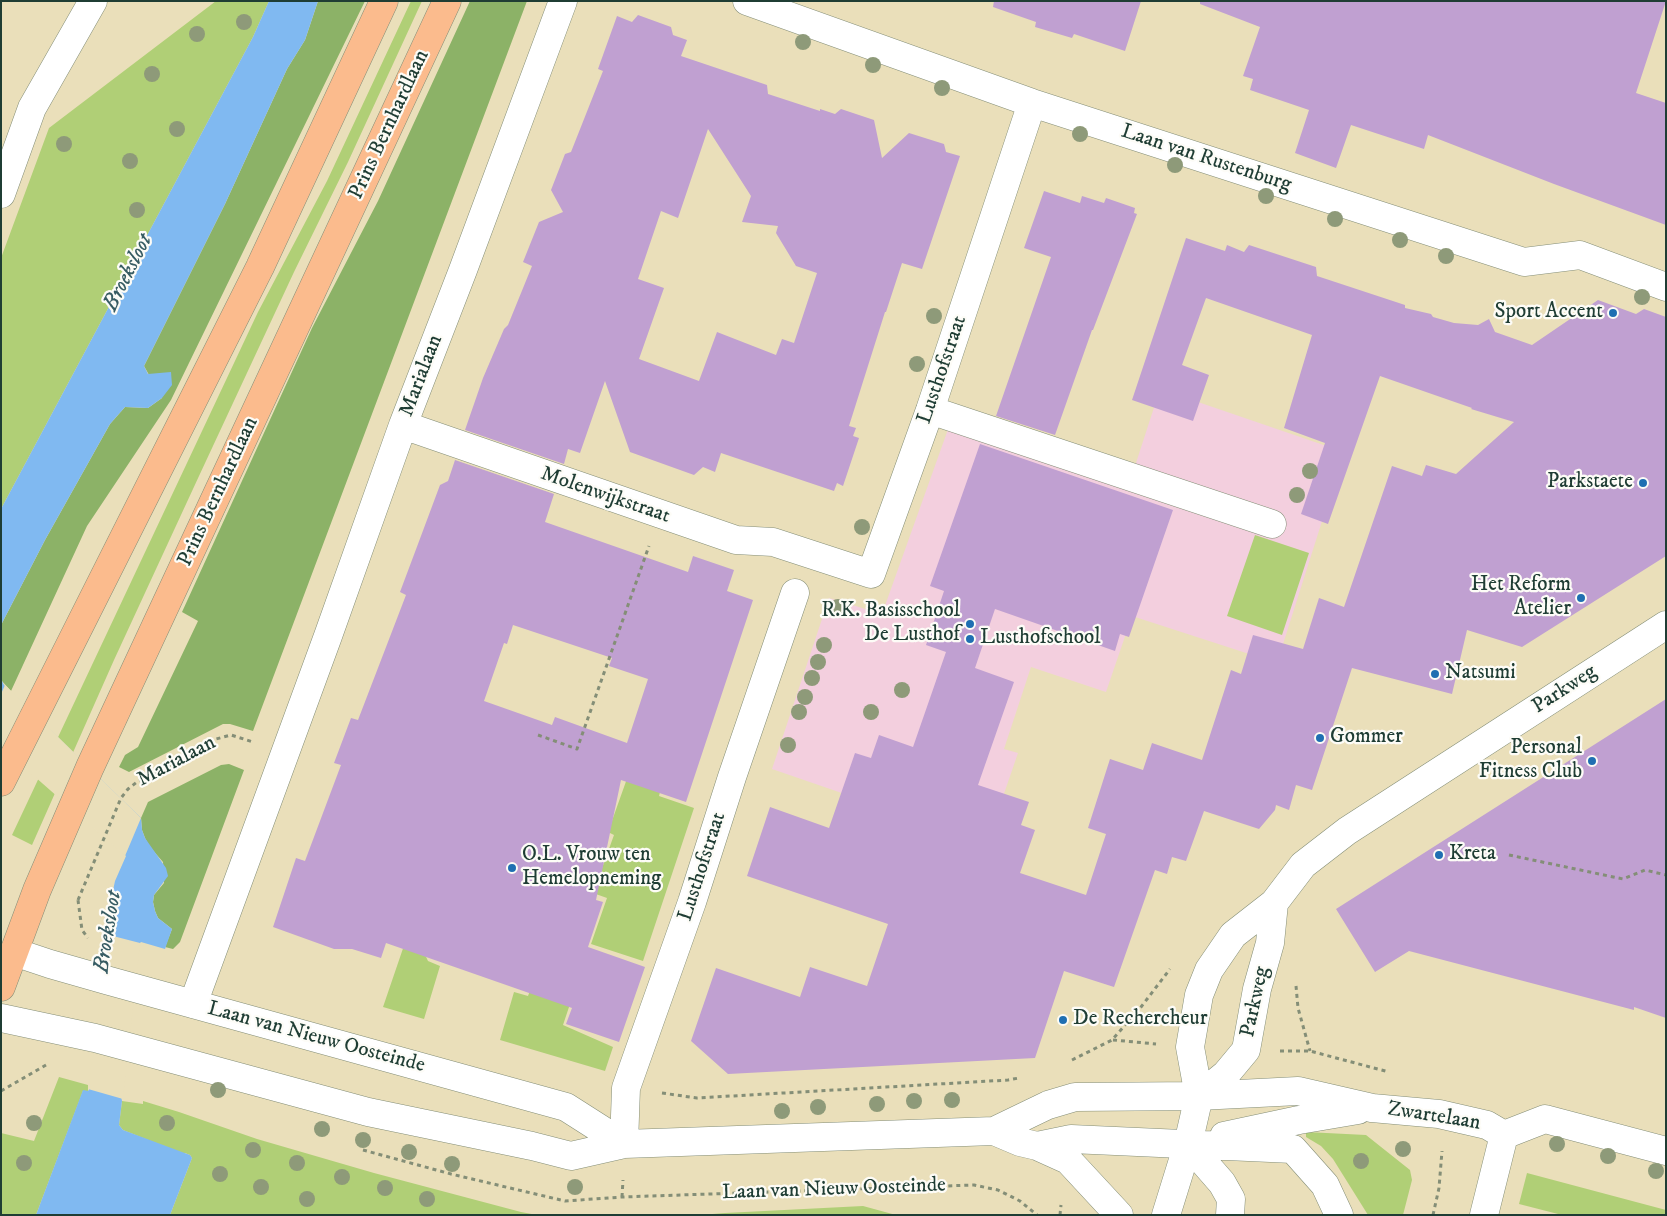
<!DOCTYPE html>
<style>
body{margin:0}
#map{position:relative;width:1667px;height:1216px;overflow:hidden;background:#eadfba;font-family:"IM FELL DW Pica",serif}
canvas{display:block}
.frame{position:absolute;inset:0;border:2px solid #1f3d34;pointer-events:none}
</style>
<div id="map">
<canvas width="1667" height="1216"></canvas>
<div class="frame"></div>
</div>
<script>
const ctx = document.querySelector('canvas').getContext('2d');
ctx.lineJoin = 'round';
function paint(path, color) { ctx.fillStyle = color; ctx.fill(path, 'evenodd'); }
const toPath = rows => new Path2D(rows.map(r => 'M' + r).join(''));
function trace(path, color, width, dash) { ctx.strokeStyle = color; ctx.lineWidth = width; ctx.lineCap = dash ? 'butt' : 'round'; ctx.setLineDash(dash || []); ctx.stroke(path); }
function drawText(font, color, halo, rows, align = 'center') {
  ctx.font = font + ' "IM FELL DW Pica",serif'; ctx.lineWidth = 4.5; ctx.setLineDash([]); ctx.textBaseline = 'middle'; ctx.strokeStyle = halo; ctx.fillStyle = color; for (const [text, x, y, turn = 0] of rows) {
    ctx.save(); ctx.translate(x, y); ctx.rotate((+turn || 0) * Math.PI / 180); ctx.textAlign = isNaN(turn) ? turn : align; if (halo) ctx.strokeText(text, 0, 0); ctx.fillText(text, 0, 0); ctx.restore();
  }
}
paint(toPath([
 [1160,389,1344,452,1277,663,1132,616,1106,692,1031,667,1004,749,1018,753,987,843,772,769,829,598,882,614,951,421,1135,466]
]), '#f3cfde');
paint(toPath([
 [216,1,269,1,253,37,1,509,1,258,49,128],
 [411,1,422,1,348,162,294,272,199,476,114,660,32,845,12,835,258,312,327,181],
 [1255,535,1309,553,1282,635,1227,616],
 [629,773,662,784,659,796,694,808,643,961,591,944,607,898,593,893,614,835,608,832],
 [425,884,420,944,428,961,440,966,424,1019,383,1007],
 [531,988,571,1001,563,1025,613,1047,605,1071,500,1040,514,992,528,996],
 [59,1077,88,1085,88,1091,83,1091,36,1215,1,1215,1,1133,34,1141],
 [122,1101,143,1104,143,1101,179,1112,257,1139,374,1173,521,1212,537,1215,170,1215,192,1158,190,1155,185,1153,183,1154,123,1130,119,1125],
 [1306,1132,1366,1135,1410,1170,1412,1180,1403,1215,1368,1215,1333,1159,1321,1146,1306,1137],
 [1527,1173,1666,1210,1666,1215,1562,1215,1519,1204],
 [863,1206,896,1215,700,1215,725,1213]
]), '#b0cf76');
paint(toPath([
 [318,1,365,1,171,400,87,526,11,691,1,680,1,625,45,540,110,424,125,407,148,408,162,398,144,366,225,204,287,69,305,40],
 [470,1,527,1,253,731,230,724,223,724,129,772,119,767,125,755,138,747,198,621,182,612,312,328,378,201],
 [229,764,244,770,180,942,173,949,165,947,172,929,158,918,155,911,153,902,154,895,164,883,163,862,149,846,145,838,142,830,141,818,148,802,221,765]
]), '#8cb267');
paint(toPath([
 [269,1,318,1,305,40,287,69,225,204,144,366,148,374,171,372,172,385,162,398,148,408,125,407,110,424,45,540,1,625,1,509,253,37],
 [1,679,4,685,141,818,142,830,145,838,166,868,168,876,154,895,153,902,155,911,158,918,172,929,165,949,141,942,139,944,121,1096,122,1101,119,1125,123,1130,190,1155,192,1158,170,1215,36,1215,83,1090,88,1091,90,1088,111,935,104,933,115,881,126,856,1,745]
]), '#80b9f1');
paint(toPath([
 [5,685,141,818,125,856,1,747,1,694],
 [109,935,140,943,123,1099,88,1089]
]), '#eadfba');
paint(toPath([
 [994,1,1141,1,1125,51,1074,34,1072,38,1035,27,1036,22,993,7],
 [1200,1,1666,1,1636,93,1666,103,1666,225,1554,184,1428,135,1424,149,1351,125,1336,168,1295,153,1309,110,1250,90,1253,79,1243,76,1260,27,1200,4],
 [638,15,671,27,673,35,687,40,681,56,767,85,768,94,820,111,820,109,835,114,841,109,874,120,882,158,909,133,944,144,946,152,960,156,922,269,902,263,886,312,885,312,849,426,856,428,853,436,859,438,843,486,837,483,834,491,721,453,715,472,703,467,694,475,630,452,605,381,580,453,568,449,564,464,465,430,483,378,504,329,508,325,532,266,523,262,539,222,563,212,551,190,565,154,571,152,603,71,598,69,617,16,632,22],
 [708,129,751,196,742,222,778,226,776,233,796,266,817,273,794,343,782,339,776,355,717,332,699,381,639,359,664,288,638,279,661,211,678,218],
 [1044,191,1080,203,1082,196,1104,203,1106,198,1135,208,1134,213,1137,214,1093,330,1092,330,1055,435,996,416,1051,257,1024,248],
 [1186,238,1225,251,1227,245,1244,252,1249,245,1316,267,1317,276,1405,305,1405,308,1431,314,1433,317,1454,323,1478,325,1489,319,1495,332,1532,345,1598,300,1636,314,1644,309,1666,317,1666,556,1522,647,1467,630,1452,694,1352,668,1312,790,1296,785,1289,810,1276,805,1275,810,1259,829,1204,811,1186,861,1172,857,1167,874,1155,870,1114,987,1064,971,1035,1058,728,1074,691,1041,716,968,800,997,810,967,867,986,888,924,747,876,770,807,829,828,855,753,871,758,879,735,913,747,946,652,926,645,944,591,930,586,980,444,1173,510,1129,637,1120,634,1115,651,995,609,975,668,1014,682,978,785,1029,802,1021,825,1035,830,1020,873,1086,895,1106,834,1088,828,1110,759,1143,770,1152,743,1202,760,1231,670,1241,674,1253,635,1303,649,1319,598,1344,607,1392,466,1422,476,1426,465,1456,474,1514,422,1471,409,1472,408,1380,376,1328,524,1301,514,1325,443,1284,428,1312,335,1206,298,1182,365,1209,375,1193,421,1132,400],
 [455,460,554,494,545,522,688,572,693,556,734,570,727,591,753,600,686,802,621,780,596,900,603,902,588,947,645,967,619,1042,566,1024,572,1008,386,943,381,958,352,949,334,949,273,927,296,858,305,861,341,765,334,763,351,718,358,720,406,595,400,592,418,544,440,485,448,481],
 [513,625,612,658,609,666,648,679,627,743,555,717,552,725,484,701,504,643,507,644],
 [1666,699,1666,1018,1634,1007,1634,1010,1409,951,1375,972,1336,909]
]), '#c0a0d1');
const minor = toPath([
 [747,1,1032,103,1524,262,1580,255,1666,287],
 [1,194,32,108,93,1],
 [930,410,1272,524],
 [403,425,736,540,773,542,871,574,930,410,1032,103],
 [14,952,50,964,106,980,566,1107,624,1144],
 [193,1004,328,636,403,425,463,270,563,1],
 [1,1018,95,1038,368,1112,532,1146,571,1156,624,1144,994,1131,1020,1142,1037,1146,1071,1139,1293,1149,1325,1185,1339,1215],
 [1199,1096,1226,1074,1246,1050,1257,989,1270,943,1274,903],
 [994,1131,1048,1105,1075,1097,1199,1096,1298,1091,1372,1108,1439,1114,1487,1125,1504,1135,1545,1119,1666,1151],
 [1224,1136,1299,1120,1358,1110],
 [624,1144,626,1088,692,902,732,777,795,593],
 [1188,1144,1222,1183,1231,1199,1230,1215],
 [1037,1146,1068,1160,1119,1215],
 [1166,1215,1188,1144,1199,1096,1190,1047,1199,995,1209,970,1233,935,1274,903,1303,865,1347,831,1666,625],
 [1484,1215,1504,1135]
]);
const major = toPath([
 [1,782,260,267,384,1],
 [1,987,37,890,90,767,447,1]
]);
trace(minor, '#848e77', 29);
trace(major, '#848e77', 29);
trace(toPath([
 [538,735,577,749,649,546],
 [1509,855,1623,879,1645,870,1666,875],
 [78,900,82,930,88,938],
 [78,900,121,798,128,789,137,782,199,750,216,739,231,735,253,742],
 [1296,986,1298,1008,1310,1051],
 [1113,1040,1156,1044],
 [1280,1051,1310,1051,1389,1072],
 [1072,1060,1112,1040,1141,1007,1170,969],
 [1,1091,46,1065],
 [662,1093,697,1098,1008,1080,1019,1078],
 [363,1150,451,1174,565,1201,622,1197,974,1185,998,1190,1020,1201,1037,1215],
 [622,1197,623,1180],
 [1060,1215,1061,1205],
 [1433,1215,1439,1188,1442,1151]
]), '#848e77', 3, [4, 4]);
trace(minor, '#fff', 28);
trace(major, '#fbbb8d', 28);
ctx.fillStyle = '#8e9a79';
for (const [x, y] of [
 [244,22],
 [197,34],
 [803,42],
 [873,65],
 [152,74],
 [942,88],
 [177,129],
 [1080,134],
 [64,144],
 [130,161],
 [1175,165],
 [1266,196],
 [137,210],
 [1335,219],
 [1400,240],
 [1446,256],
 [1642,297],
 [934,316],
 [917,364],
 [1310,471],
 [1297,495],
 [862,527],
 [838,607],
 [824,645],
 [818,662],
 [812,678],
 [902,690],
 [805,697],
 [799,712],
 [871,712],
 [788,745],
 [218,1090],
 [952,1100],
 [914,1101],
 [877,1104],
 [818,1107],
 [782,1111],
 [34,1123],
 [167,1123],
 [322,1129],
 [363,1140],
 [1557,1144],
 [1403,1149],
 [253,1150],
 [409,1152],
 [1608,1156],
 [1361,1161],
 [24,1163],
 [297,1163],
 [452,1164],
 [1656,1171],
 [220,1174],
 [342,1177],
 [261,1187],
 [575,1187],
 [385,1188],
 [307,1199],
 [427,1199]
]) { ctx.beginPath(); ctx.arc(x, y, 8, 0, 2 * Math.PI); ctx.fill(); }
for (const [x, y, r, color] of [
 [1613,313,5,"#1f6fb2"],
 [1643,483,5,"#1f6fb2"],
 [1581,598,5,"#1f6fb2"],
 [970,624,5,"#1f6fb2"],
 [970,639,5,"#1f6fb2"],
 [1435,674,5,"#1f6fb2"],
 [1320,738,5,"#1f6fb2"],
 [1592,761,5,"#1f6fb2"],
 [1439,855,5,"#1f6fb2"],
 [512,868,5,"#1f6fb2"],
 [1063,1020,5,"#1f6fb2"]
]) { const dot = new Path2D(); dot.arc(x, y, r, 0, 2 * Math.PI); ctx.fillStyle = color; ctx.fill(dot); trace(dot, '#fdfcf7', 2); }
drawText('21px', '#1f3d34', '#fdfcf7', [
 ["Prins Bernhardlaan",390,125,-65],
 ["Laan van Rustenburg",1206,159,18],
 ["Lusthofstraat",943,370,-71],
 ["Marialaan",422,376,-69],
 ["Prins Bernhardlaan",219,492,-65],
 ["Molenwijkstraat",605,496,19],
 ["Parkweg",1565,690,-33],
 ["Marialaan",177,762,-28],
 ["Lusthofstraat",703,867,-72],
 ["Parkweg",1256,1002,-78],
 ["Laan van Nieuw Oosteinde",316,1038,15],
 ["Zwartelaan",1434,1117,9],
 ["Laan van Nieuw Oosteinde",834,1190,-2]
]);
drawText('21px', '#1f3d34', '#fdfcf7', [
 ["Sport Accent",1603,313,"right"],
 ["Parkstaete",1633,483,"right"],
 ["Het Reform",1571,586,"right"],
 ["Atelier",1571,610,"right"],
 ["R.K. Basisschool",960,612,"right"],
 ["De Lusthof",960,636,"right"],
 ["Lusthofschool",980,639],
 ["Natsumi",1445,674],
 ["Gommer",1330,738],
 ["Personal",1582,749,"right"],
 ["Fitness Club",1582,773,"right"],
 ["Kreta",1449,855],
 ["O.L. Vrouw ten",522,856],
 ["Hemelopneming",522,880],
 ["De Rechercheur",1073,1020]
], 'left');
drawText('italic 22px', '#375c63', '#fdfcf7', [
 ["Broeksloot",129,273,-63],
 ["Broeksloot",109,932,-81]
]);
</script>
